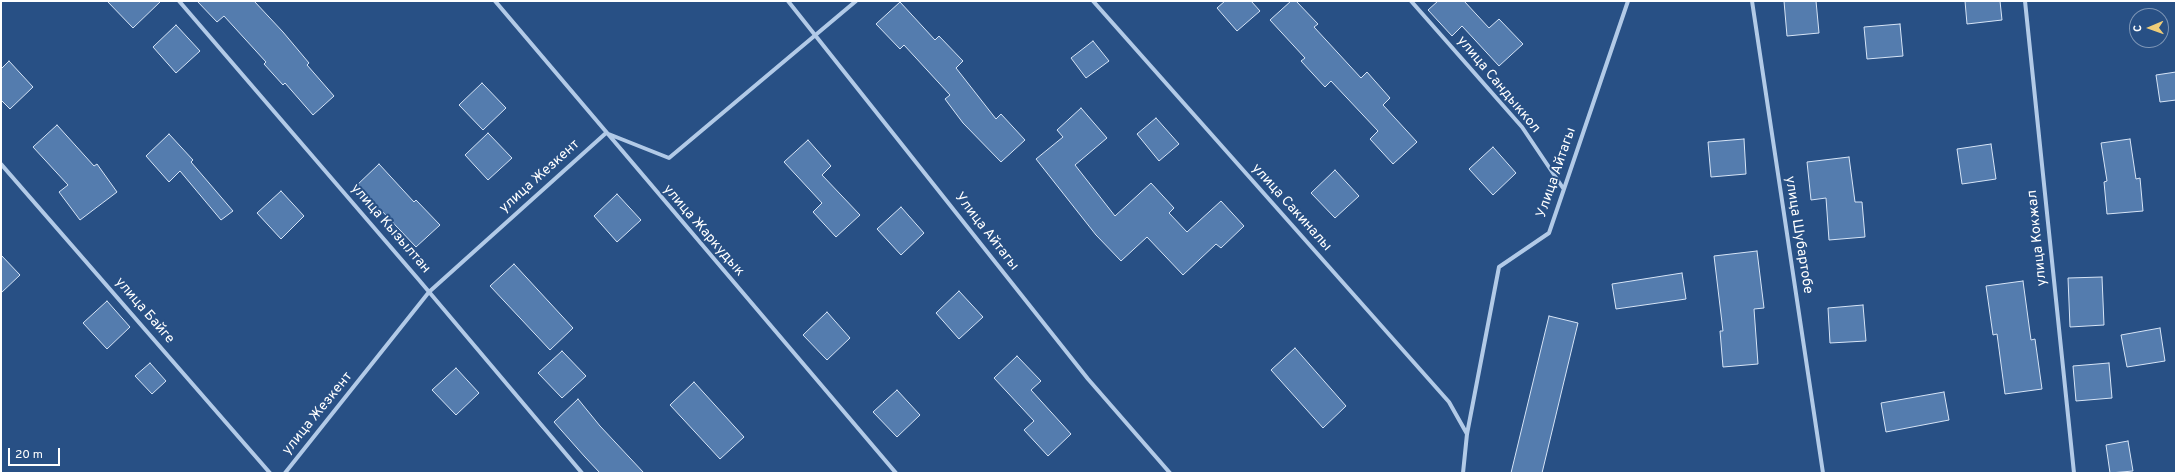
<!DOCTYPE html>
<meta charset="utf-8">
<style>
body{margin:0}
#map{position:relative;width:2177px;height:474px;overflow:hidden;background:#285085;font-family:Overpass,sans-serif}
canvas{display:block}
.frame{position:absolute;inset:0;border:2px solid #fff;pointer-events:none}
.north{position:absolute;left:2129px;top:8px;width:40px;height:40px;box-sizing:border-box;background:#285085;border:1px solid #7e96b6;border-radius:50%;rotate:268deg;font-size:11px;font-weight:700;line-height:16px;text-align:center;color:#fff}
.north::after{content:'';display:block;margin:auto;width:14px;height:18px;background:#efcd78;clip-path:polygon(50% 0,100% 100%,50% 72%,0 100%)}
.scale{position:absolute;left:8px;top:448px;width:52px;height:18px;box-sizing:border-box;border:2px solid #fff;border-top:0;padding-left:5px;font-size:12px;line-height:14px;white-space:nowrap;color:#fff;-webkit-text-stroke:3px #285085;paint-order:stroke}
</style>
<div id="map">
<canvas width="2177" height="474"></canvas>
<div class="frame"></div>
<div class="north">С</div>
<div class="scale">20 m</div>
</div>
<script>
const ctx = document.querySelector('canvas').getContext('2d');
ctx.lineJoin = 'round';
function paint(path, color) { ctx.fillStyle = color; ctx.fill(path, 'evenodd'); }
const toPath = rows => new Path2D(rows.map(r => 'M' + r).join(''));
function trace(path, color, width, dash) { ctx.strokeStyle = color; ctx.lineWidth = width; ctx.lineCap = dash ? 'butt' : 'round'; ctx.setLineDash(dash || []); ctx.stroke(path); }
function drawText(font, color, halo, rows, align = 'center') {
  ctx.font = font + ' Overpass,sans-serif'; ctx.lineWidth = 4; ctx.setLineDash([]); ctx.textBaseline = 'middle'; ctx.strokeStyle = halo; ctx.fillStyle = color; for (const [text, x, y, turn = 0] of rows) {
    ctx.save(); ctx.translate(x, y); ctx.rotate((+turn || 0) * Math.PI / 180); ctx.textAlign = isNaN(turn) ? turn : align; if (halo) ctx.strokeText(text, 0, 0); ctx.fillText(text, 0, 0); ctx.restore();
  }
}
const building = toPath([
 [107,1,161,1,133,28,107,1],
 [197,1,254,1,283,32,309,63,307,65,334,96,313,115,285,83,283,85,264,64,266,62,224,16,217,22,197,1],
 [1225,1,1251,1,1260,11,1237,31,1217,8,1225,1],
 [1291,1,1296,1,1318,24,1314,27,1361,78,1367,72,1390,98,1383,105,1417,142,1393,164,1370,139,1378,131,1331,81,1325,87,1301,61,1305,58,1270,20,1291,1],
 [1438,1,1464,1,1489,28,1499,19,1523,44,1499,66,1462,26,1452,36,1428,10,1438,1],
 [1784,1,1816,1,1819,33,1787,36,1784,1],
 [1965,1,2000,1,2002,20,1967,24,1965,1],
 [900,2,935,40,939,36,963,61,956,68,996,119,1001,114,1025,140,1001,162,963,123,945,99,950,95,904,45,900,49,876,24,900,2],
 [1900,24,1903,56,1867,59,1864,27,1900,24],
 [176,25,200,51,176,73,153,47,176,25],
 [1093,41,1109,61,1086,78,1071,58,1093,41],
 [9,61,33,87,10,109,1,100,1,69,9,61],
 [2176,72,2176,100,2160,102,2156,75,2176,72],
 [482,83,506,108,483,130,459,105,482,83],
 [1081,108,1107,138,1075,165,1115,216,1151,183,1174,208,1169,213,1187,232,1221,201,1244,226,1221,248,1216,244,1183,275,1147,237,1121,261,1096,235,1036,159,1063,137,1057,130,1081,108],
 [1156,118,1179,144,1159,161,1137,134,1156,118],
 [57,125,94,166,97,164,117,192,80,220,59,192,68,185,33,147,57,125],
 [488,133,512,158,488,180,465,155,488,133],
 [169,134,193,160,191,162,233,211,221,220,180,171,169,182,146,156,169,134],
 [1744,139,1746,174,1711,177,1708,142,1744,139],
 [2130,139,2136,179,2140,178,2143,211,2107,214,2104,182,2107,181,2101,143,2130,139],
 [808,140,831,166,822,175,860,215,836,237,813,212,822,203,784,162,808,140],
 [1991,144,1996,179,1962,184,1957,149,1991,144],
 [1493,147,1516,173,1493,195,1469,169,1493,147],
 [1849,157,1855,202,1862,202,1865,237,1829,240,1826,198,1811,200,1807,162,1849,157],
 [379,164,414,202,416,200,440,225,416,247,381,210,379,212,355,187,379,164],
 [1335,170,1359,196,1335,218,1311,193,1335,170],
 [281,191,304,216,281,239,257,213,281,191],
 [617,194,641,220,617,242,594,216,617,194],
 [901,207,924,233,901,255,877,229,901,207],
 [1757,251,1764,308,1754,309,1758,364,1723,367,1720,331,1723,331,1714,256,1757,251],
 [1,255,20,275,1,293,1,255],
 [514,264,573,328,550,350,490,286,514,264],
 [1682,273,1686,299,1616,309,1612,284,1682,273],
 [2102,277,2104,325,2070,327,2068,278,2102,277],
 [2023,281,2031,340,2035,339,2042,389,2005,394,1997,334,1993,335,1986,286,2023,281],
 [959,291,983,317,959,339,936,313,959,291],
 [107,301,130,327,107,349,83,323,107,301],
 [1863,305,1866,341,1830,343,1828,308,1863,305],
 [827,312,850,338,827,360,803,335,827,312],
 [1549,316,1578,323,1542,473,1511,473,1549,316],
 [2160,328,2165,361,2127,367,2121,335,2160,328],
 [1295,348,1346,406,1323,428,1271,370,1295,348],
 [562,351,586,376,562,398,538,373,562,351],
 [1017,356,1041,381,1031,390,1071,434,1048,456,1024,430,1034,421,994,378,1017,356],
 [150,363,166,381,152,394,135,376,150,363],
 [2109,363,2112,398,2076,401,2073,366,2109,363],
 [456,368,479,393,456,415,432,390,456,368],
 [694,382,744,437,720,459,670,405,694,382],
 [897,390,920,415,897,437,873,412,897,390],
 [1944,392,1949,420,1886,432,1881,403,1944,392],
 [578,399,600,426,644,473,600,473,585,457,554,422,578,399],
 [2128,441,2133,471,2110,473,2106,445,2128,441]
]);
paint(building, '#547cae');
trace(building, '#d6e4f6', 1);
trace(toPath([
 [179,1,419,280,582,473],
 [495,1,896,473],
 [788,1,1088,379,1170,473],
 [1093,1,1449,402,1467,434],
 [1411,1,1522,127,1563,188],
 [1752,1,1823,473],
 [2025,1,2074,473],
 [1,164,270,473],
 [285,473,429,292,606,133,669,158,856,1],
 [1463,473,1467,434,1499,267,1549,233,1628,1]
]), '#b2cae7', 4);
drawText('14px', '#fff', '#285085', [
 ["улица Сандыккол",1498,85,50],
 ["Улица Айтагы",1557,173,-71],
 ["улица Жезкент",540,177,-42],
 ["улица Сакиналы",1291,208,48],
 ["улица Кызылтан",390,229,49],
 ["улица Жаркудык",703,231,49],
 ["Улица Айтагы",986,232,52],
 ["улица Шубартобе",1798,235,81],
 ["улица Кокжал",2038,238,-96],
 ["улица Байге",144,311,49],
 ["улица Жезкент",318,414,-51]
]);
</script>
